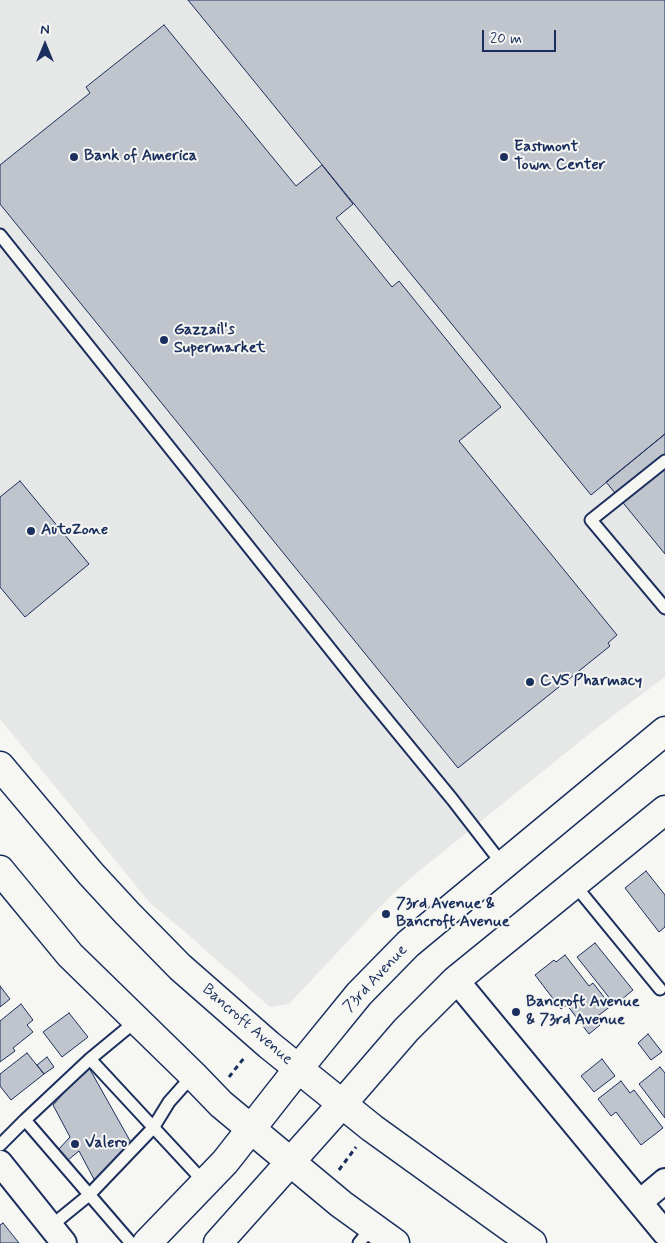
<!DOCTYPE html>
<style>
body{margin:0}
#map{position:relative;width:665px;height:1243px;overflow:hidden;background:#f6f6f2;font-family:Mynerve,sans-serif}
canvas{display:block}
.north{position:absolute;left:20px;top:20px;width:50px;height:50px;-webkit-text-stroke:4px #f6f6f2;paint-order:stroke;rotate:0deg;font-size:14px;font-weight:700;line-height:20px;text-align:center;color:#1b2f5e}
.north::after{content:'';display:block;margin:auto;width:18px;height:22px;background:#1b2f5e;clip-path:polygon(50% 0,100% 100%,50% 72%,0 100%)}
.scale{position:absolute;left:482px;top:30px;width:74px;height:22px;box-sizing:border-box;border:2px solid #1b2f5e;border-top:0;padding-left:6px;font-size:15px;line-height:18px;white-space:nowrap;color:#1b2f5e;-webkit-text-stroke:4px #f6f6f2;paint-order:stroke}
</style>
<div id="map">
<canvas width="665" height="1243"></canvas>
<div class="north">N</div>
<div class="scale">20 m</div>
</div>
<script>
const ctx = document.querySelector('canvas').getContext('2d');
ctx.lineJoin = 'round';
function paint(path, color) { ctx.fillStyle = color; ctx.fill(path, 'evenodd'); }
const toPath = rows => new Path2D(rows.map(r => 'M' + r).join(''));
function trace(path, color, width, dash) { ctx.strokeStyle = color; ctx.lineWidth = width; ctx.lineCap = dash ? 'butt' : 'round'; ctx.setLineDash(dash || []); ctx.stroke(path); }
function drawText(font, color, halo, rows, align = 'center') {
  ctx.font = font + ' Mynerve,sans-serif'; ctx.lineWidth = 4; ctx.setLineDash([]); ctx.textBaseline = 'middle'; ctx.strokeStyle = halo; ctx.fillStyle = color; for (const [text, x, y, turn = 0] of rows) {
    ctx.save(); ctx.translate(x, y); ctx.rotate((+turn || 0) * Math.PI / 180); ctx.textAlign = isNaN(turn) ? turn : align; if (halo) ctx.strokeText(text, 0, 0); ctx.fillText(text, 0, 0); ctx.restore();
  }
}
paint(toPath([
 [0,0,665,0,665,677,594,730,408,880,377,910,289,1004,270,1007,185,932,150,903,0,719]
]), '#e6e7e7');
const building = toPath([
 [188,0,665,0,665,434,591,495,188,0],
 [164,25,296,186,322,165,353,204,336,218,392,287,399,281,501,407,459,441,617,635,608,643,610,646,458,768,0,204,0,165,90,93,86,87,164,25],
 [665,434,665,554,606,482,665,434],
 [20,481,89,564,25,617,0,587,0,497,20,481],
 [646,871,665,895,665,927,659,932,625,888,646,871],
 [595,943,633,990,615,1005,577,957,595,943],
 [565,955,589,986,593,983,611,1006,595,1018,600,1025,589,1034,567,1005,561,1009,535,975,554,960,556,962,565,955],
 [0,986,10,999,0,1007,0,986],
 [21,1004,33,1020,27,1025,33,1032,13,1048,15,1051,0,1062,0,1021,21,1004],
 [69,1013,88,1037,62,1057,43,1032,69,1013],
 [648,1034,662,1052,651,1060,638,1043,648,1034],
 [27,1053,44,1074,11,1100,0,1086,0,1074,27,1053],
 [47,1057,54,1067,44,1074,37,1065,47,1057],
 [602,1059,615,1076,594,1092,581,1076,602,1059],
 [88,1066,133,1146,96,1183,79,1151,68,1160,58,1150,70,1137,53,1105,88,1066],
 [660,1067,665,1073,665,1118,639,1084,660,1067],
 [621,1081,630,1093,634,1090,663,1128,641,1145,616,1112,611,1116,598,1099,621,1081],
 [3,1223,19,1243,0,1243,0,1225,3,1223]
]);
paint(building, '#c0c4cd');
trace(building, '#1b2f5e', 1);
const lane = toPath([
 [0,235,366,694,452,799,503,865],
 [665,461,591,520,665,608],
 [574,884,660,989],
 [90,1059,205,1183],
 [25,1120,131,1243],
 [0,1145,25,1120,90,1059,136,1021],
 [51,1226,89,1195,153,1128,169,1102,193,1075],
 [359,1243,372,1227]
]);
const street = toPath([
 [456,980,665,1233],
 [0,1163,64,1243],
 [640,1202,665,1181]
]);
const secondary = toPath([
 [0,766,91,874,127,913,180,967,269,1045,372,1128,532,1243],
 [0,870,70,955,193,1075,221,1104,341,1204,395,1243],
 [147,1243,225,1162,298,1069,359,994,408,944,665,731],
 [218,1243,342,1104,406,1030,456,980,665,810]
]);
trace(lane, '#1b2f5e', 15);
trace(street, '#1b2f5e', 28);
trace(secondary, '#1b2f5e', 31);
trace(toPath([
 [229,1077,244,1058],
 [339,1170,356,1147]
]), '#1b2f5e', 3, [5, 4]);
trace(lane, '#f6f6f2', 11);
trace(street, '#f6f6f2', 24);
trace(secondary, '#f6f6f2', 28);
for (const [x, y, r, color] of [
 [74,157,5,"#1b2f5e"],
 [504,157,5,"#1b2f5e"],
 [164,340,5,"#1b2f5e"],
 [31,531,5,"#1b2f5e"],
 [530,682,5,"#1b2f5e"],
 [386,914,5,"#1b2f5e"],
 [516,1012,5,"#1b2f5e"],
 [75,1144,5,"#1b2f5e"]
]) { const dot = new Path2D(); dot.arc(x, y, r, 0, 2 * Math.PI); ctx.fillStyle = color; ctx.fill(dot); trace(dot, '#f6f6f2', 2); }
drawText('bold 16px', '#1b2f5e', '#f6f6f2', [
 ["Eastmont",514,148],
 ["Town Center",514,166],
 ["Bank of America",84,157],
 ["Gazzail's",174,331],
 ["Supermarket",174,349],
 ["AutoZone",41,531],
 ["CVS Pharmacy",540,682],
 ["73rd Avenue &",396,905],
 ["Bancroft Avenue",396,923],
 ["Bancroft Avenue",526,1003],
 ["& 73rd Avenue",526,1021],
 ["Valero",85,1144]
], 'left');
drawText('16px', '#1b2f5e', '#f6f6f2', [
 ["73rd Avenue",376,979,-47],
 ["Bancroft Avenue",247,1025,41]
]);
</script>
